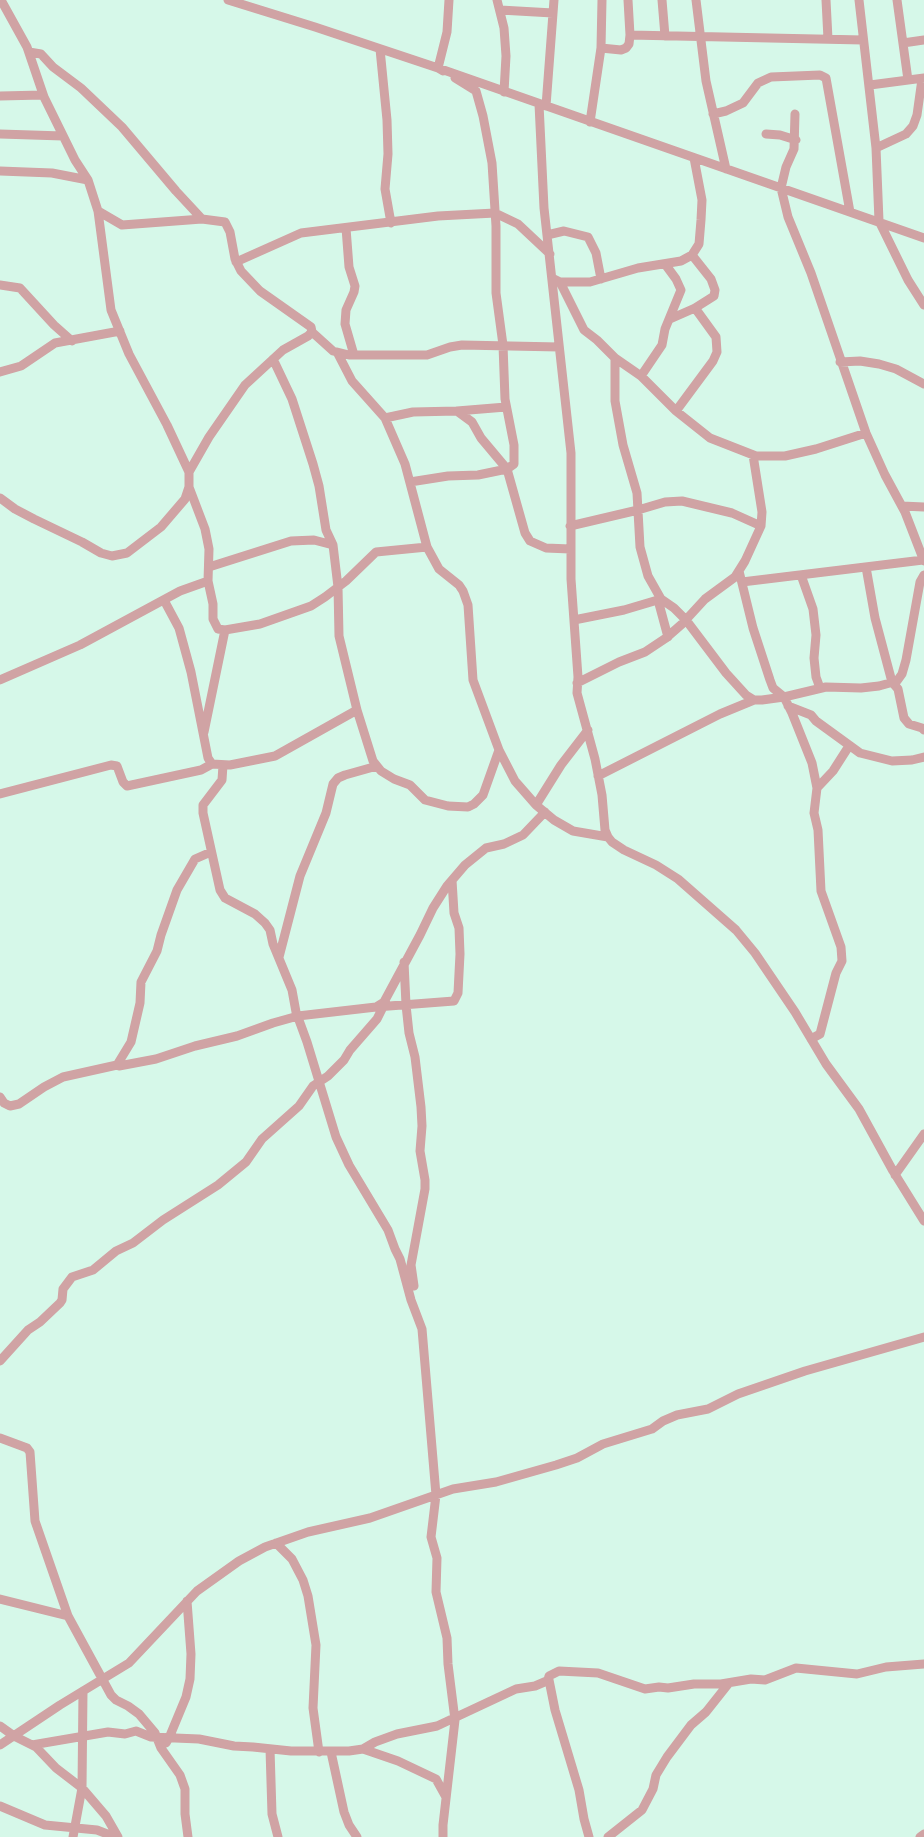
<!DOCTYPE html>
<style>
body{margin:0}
canvas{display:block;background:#d6f8e9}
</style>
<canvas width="924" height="1837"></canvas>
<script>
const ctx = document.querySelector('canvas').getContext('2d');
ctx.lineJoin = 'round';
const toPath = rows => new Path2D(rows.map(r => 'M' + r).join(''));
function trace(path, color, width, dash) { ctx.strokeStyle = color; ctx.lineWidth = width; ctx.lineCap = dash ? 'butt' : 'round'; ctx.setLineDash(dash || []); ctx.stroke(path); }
trace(toPath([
 [1,0,27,47,44,97,75,160,88,180,98,211,111,310,129,354,167,425,189,472,189,487,205,529,209,549,208,581,213,604,213,619,218,629,225,630,260,624,311,606,325,597,346,581,376,552,427,547],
 [228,0,315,27,438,68,924,238],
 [497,0,504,28,506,56,504,92],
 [628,0,630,35,863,40],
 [662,0,665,36],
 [696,0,706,81,726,169],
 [826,0,828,39],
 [859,0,876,148,879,221,908,280,924,305],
 [897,0,908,80],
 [500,10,553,13],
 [903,43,924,40],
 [601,48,621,50,626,48,629,44,630,35],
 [380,49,387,120,388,154,385,189,391,223],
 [29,52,41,54,53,67,81,88,122,127,176,191,202,219],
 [443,71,438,68,447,32,449,0],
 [870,85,924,78],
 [0,96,43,95],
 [539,104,544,208,571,453,571,579,578,677,577,693,595,759,602,795,605,830,608,837,612,842,624,850,656,865,678,879,736,930,755,953,795,1012,826,1064,859,1109,893,1171,924,1221],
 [546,106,554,0],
 [713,114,726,111,743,103,758,83,771,77,820,75,826,78,850,212],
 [795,114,794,149,786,167,781,188,788,217,811,273,866,433,885,475,905,512,924,561],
 [590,122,601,48,602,0],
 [0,134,63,136],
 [766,134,780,135,796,140],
 [876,148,906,134,913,126,917,115,922,79],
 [0,171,52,173,88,180],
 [98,211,122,225,202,219,225,222,230,232,235,259,241,271,260,291,311,327,312,332,308,336,283,350,245,385,209,437,189,472],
 [346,228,349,267,355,286,354,292,346,310,345,324,354,355],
 [547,235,564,231,588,237,596,253,601,279],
 [236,262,301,233,438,216,495,213,518,224,550,254],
 [552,278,560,282,584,330,597,340,615,358,641,376,676,411,710,438,756,456,785,456,816,449,866,433],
 [560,282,590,282,638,268,681,261,692,255,699,244,701,220,702,200,694,158],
 [0,285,20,288,54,325,72,341],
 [670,319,695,308,714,296,715,290,711,279,692,255],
 [312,332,333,351,349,355,427,355,450,347,462,345,559,347],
 [337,352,352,381,385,418,405,464,427,547,439,569,459,585,463,591,468,605,473,680,499,750,515,781,536,805,554,820,573,831,608,837],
 [615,358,615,401,623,445,637,493,640,547,648,576,661,599,674,608,686,620,726,673,746,695,754,700,762,700,784,697,826,687,861,688,879,686,897,681,902,674,906,660,920,582,924,575],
 [273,359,292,399,313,464,319,486,326,530,333,545,338,587,339,636,357,710,373,761,381,771,394,779,410,785,425,800,448,806,468,807,474,804,483,795,499,750],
 [840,362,860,361,879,364,896,369,924,384],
 [0,372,21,366,55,343,120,331],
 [641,376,662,345,665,329,681,290,676,279,665,264],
 [457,411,472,422,481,438,507,469,525,533,530,541,546,548,570,549],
 [676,411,713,361,717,352,716,337,695,308],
 [385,418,413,412,457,411,506,407],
 [410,482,448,476,478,475,507,469,514,464,514,445,505,399,503,345,496,293,496,226,492,163,483,116,476,91,455,78],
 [0,498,15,509,34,519,82,542,101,553,112,556,127,553,161,527,185,499,189,487],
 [902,506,924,507],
 [570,526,638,510,665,502,682,501,732,513,761,526],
 [209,567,291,541,314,540,333,545],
 [866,567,875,618,892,682,898,689,904,718,909,724,922,728,924,730],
 [739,571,753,628,770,680,773,688,784,697,792,713,812,763,817,788,814,813,818,830,821,891,841,947,842,961,836,973,820,1034,811,1039],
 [801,575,813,609,816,635,814,658,816,677,820,688],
 [742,582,923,560],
 [164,600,179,628,191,672,208,758,212,764,230,765,275,756,357,710],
 [658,600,668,637],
 [574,620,624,610,661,599],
 [0,680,80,645,180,591,208,581],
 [577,683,619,662,645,652,666,638,682,624,705,599,735,577,745,561,761,526,762,512,753,455],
 [788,706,811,715,816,721,860,753,892,761,912,760,924,757],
 [204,732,225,630],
 [223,765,222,780,203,805,203,813,220,890,225,898,255,914,265,923,270,930,273,944,292,990,296,1012,307,1042,336,1137,349,1165,388,1230,395,1249,400,1259,411,1300,422,1329,436,1495,431,1537,437,1558,436,1592,447,1638,448,1664,455,1720,443,1825,443,1837],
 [598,776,720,714,754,700],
 [817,788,833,771,849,746],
 [0,794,111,765,117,766,123,782,127,786,201,770,212,764],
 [536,805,561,765,588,730],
 [279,957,300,876,326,813,333,784,338,778,345,775,377,766],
 [404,962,406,1005,409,1033,415,1057,421,1107,422,1126,420,1151,425,1180,425,1189,411,1265,414,1286],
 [376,1007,384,1002,420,935,433,908,447,886,465,865,486,848,504,844,523,835,545,812],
 [117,1065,131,1042,140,1003,141,982,157,951,161,935,177,890,195,859,211,852],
 [0,1097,4,1103,10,1106,19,1104,44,1087,63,1077,117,1065,119,1066,156,1059,195,1046,237,1036,273,1023,298,1016,376,1007,454,1001,458,993,460,954,459,928,454,913,452,880],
 [895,1175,924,1134],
 [0,1361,28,1330,40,1322,60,1303,62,1300,63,1289,72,1277,93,1270,116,1251,133,1243,163,1220,218,1185,246,1162,262,1139,299,1106,313,1086,328,1076,344,1060,350,1050,377,1019,383,1007],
 [0,1438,27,1448,30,1452,35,1521,68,1616,111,1695,116,1700,128,1706,139,1714,155,1733,161,1748,180,1775,185,1789,185,1814,188,1837],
 [276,1543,292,1559,303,1580,308,1596,316,1645,313,1708,319,1752],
 [0,1599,68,1616],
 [548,1680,549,1676,559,1671,598,1673,645,1689,659,1687,668,1688,694,1684,721,1684,751,1679,765,1680,796,1668,857,1674,886,1667,924,1664],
 [0,1726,14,1736,36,1747,56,1768,82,1788,106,1816,118,1837],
 [166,1743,169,1738,186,1697,190,1679,191,1654,187,1601],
 [0,1745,60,1705,129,1663,197,1591,239,1561,265,1547,308,1532,370,1518,453,1489,496,1482,556,1465,577,1458,603,1444,652,1429,663,1421,677,1415,708,1409,738,1394,805,1371,924,1337],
 [32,1745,108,1732,125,1734,136,1731,151,1737,199,1739,234,1746,253,1747,291,1751,349,1751,363,1749,375,1742,397,1734,437,1726,516,1689,535,1686,549,1680,555,1710,579,1790,584,1819,589,1837],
 [270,1749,272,1814,278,1837],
 [363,1749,398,1761,436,1779,446,1797],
 [331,1752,344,1812,349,1825,357,1837],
 [0,1806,45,1825,97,1830,115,1837],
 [73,1837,82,1788,83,1691],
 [608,1837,642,1810,653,1789,656,1775,667,1757,691,1725,706,1712,729,1683],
 [920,1837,924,1834]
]), '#d0a3a4', 9);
</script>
